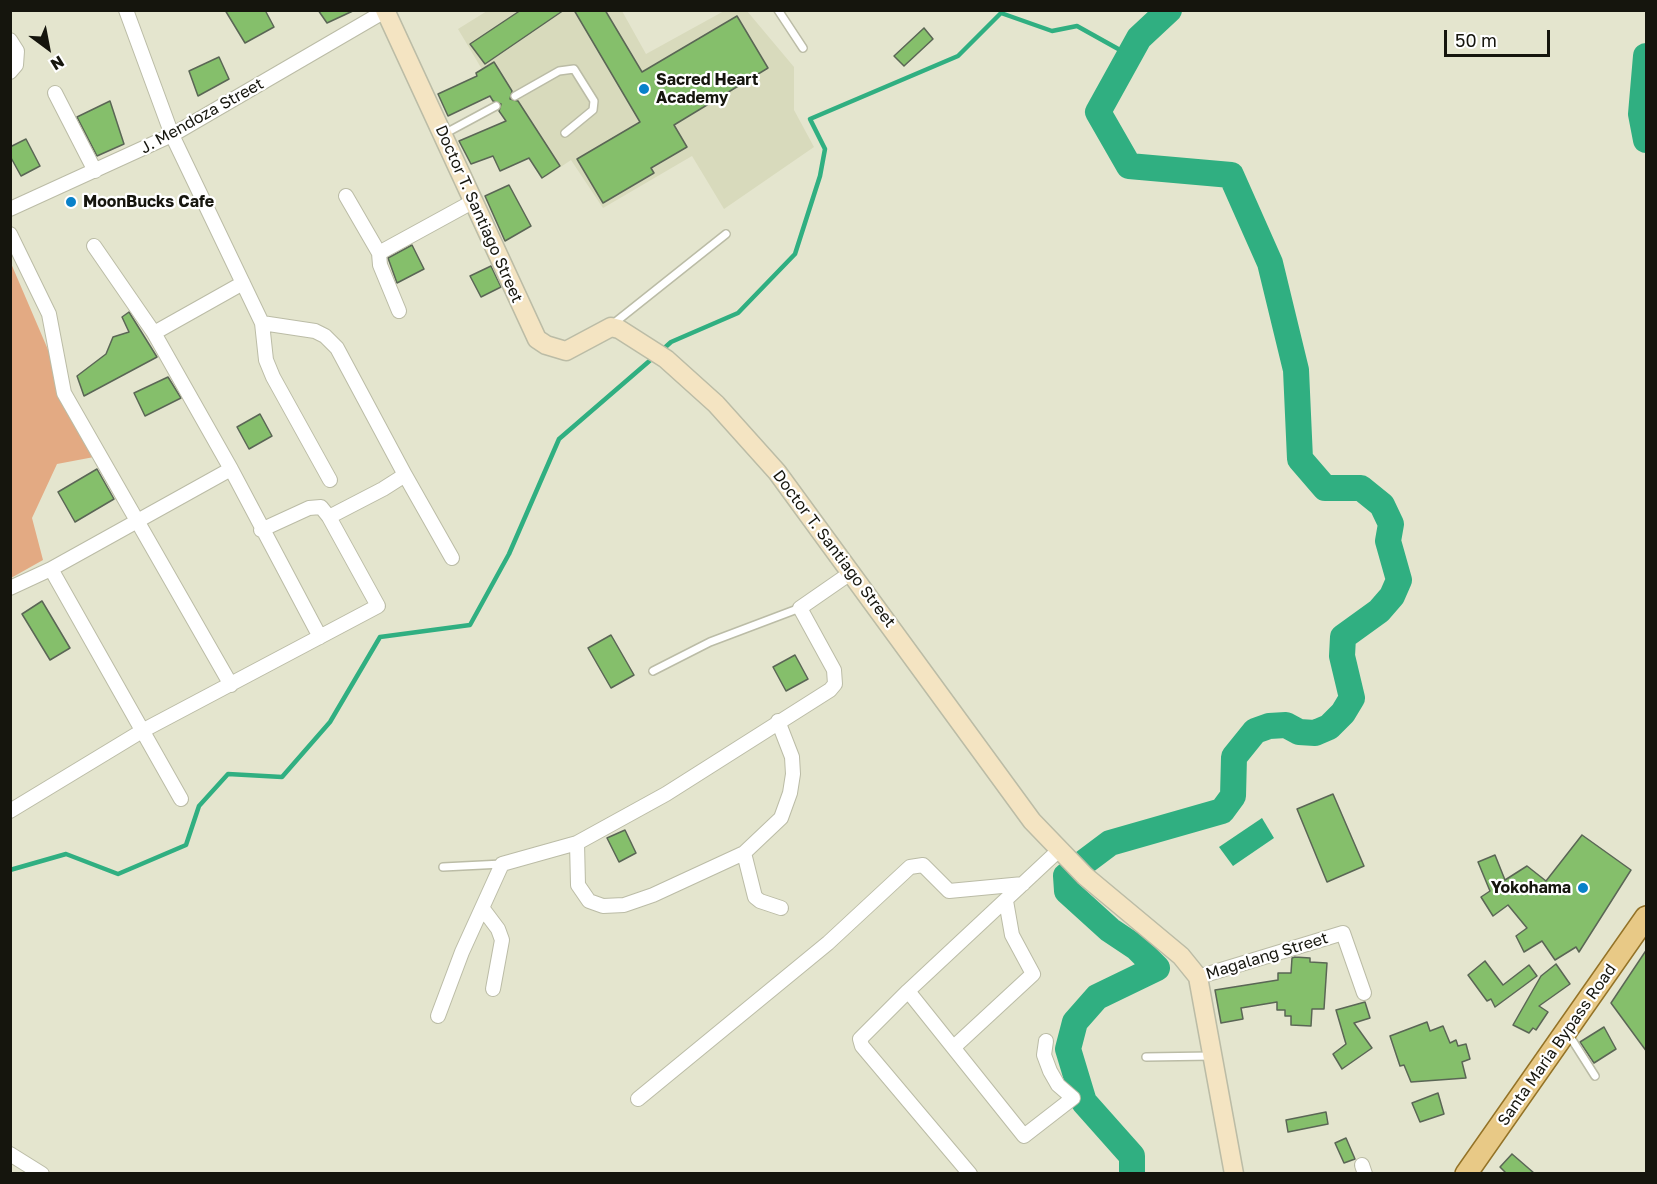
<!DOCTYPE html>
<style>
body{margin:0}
#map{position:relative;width:1657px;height:1184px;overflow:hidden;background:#e4e5ce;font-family:"Golos Text",sans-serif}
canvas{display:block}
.frame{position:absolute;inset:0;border:12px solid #15150d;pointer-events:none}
.north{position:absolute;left:18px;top:18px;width:60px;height:60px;-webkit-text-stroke:4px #fff;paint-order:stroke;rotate:148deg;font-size:16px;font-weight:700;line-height:24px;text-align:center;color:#15150d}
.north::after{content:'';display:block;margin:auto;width:21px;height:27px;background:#15150d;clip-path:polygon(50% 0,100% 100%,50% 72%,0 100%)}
.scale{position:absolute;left:1444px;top:30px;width:106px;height:27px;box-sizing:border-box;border:3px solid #15150d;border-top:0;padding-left:8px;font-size:18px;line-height:21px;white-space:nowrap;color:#15150d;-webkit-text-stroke:4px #fff;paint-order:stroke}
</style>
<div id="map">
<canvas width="1657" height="1184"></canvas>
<div class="frame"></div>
<div class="north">N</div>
<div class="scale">50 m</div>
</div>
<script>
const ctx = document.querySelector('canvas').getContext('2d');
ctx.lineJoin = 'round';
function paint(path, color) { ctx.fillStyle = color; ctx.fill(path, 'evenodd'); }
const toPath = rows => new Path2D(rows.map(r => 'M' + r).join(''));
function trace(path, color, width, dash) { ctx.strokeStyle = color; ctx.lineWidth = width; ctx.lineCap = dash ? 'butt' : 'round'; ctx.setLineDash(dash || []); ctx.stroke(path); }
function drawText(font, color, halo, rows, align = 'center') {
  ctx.font = font + ' "Golos Text",sans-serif'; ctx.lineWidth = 4.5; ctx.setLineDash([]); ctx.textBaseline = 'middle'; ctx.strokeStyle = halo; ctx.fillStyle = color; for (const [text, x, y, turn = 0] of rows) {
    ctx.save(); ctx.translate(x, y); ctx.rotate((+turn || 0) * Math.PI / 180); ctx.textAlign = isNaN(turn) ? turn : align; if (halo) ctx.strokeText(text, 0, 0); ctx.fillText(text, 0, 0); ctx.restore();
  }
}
paint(toPath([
 [487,11,622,11,646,54,724,11,747,11,794,67,794,110,814,147,724,209,692,156,603,208,571,160,546,177,458,29]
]), '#d8dabc');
paint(toPath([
 [10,261,94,457,57,464,32,518,43,560,11,578]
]), '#e3aa83');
paint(toPath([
 [1262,818,1274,838,1233,866,1219,847]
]), '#30af81');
trace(toPath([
 [660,352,671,342,738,313,795,254,820,176,825,149,810,119,958,56,1001,13,1052,31,1077,26,1129,55],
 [10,870,66,854,118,874,186,845,199,806,228,774,282,777,330,722,380,637,470,625,509,554,559,439,654,357]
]), '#30af81', 4.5);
trace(toPath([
 [1646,56,1641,114,1646,140],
 [1132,1174,1132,1156,1084,1102,1068,1049,1075,1022,1097,997,1157,968,1137,948,1110,930,1067,891,1066,876,1110,843,1222,811,1233,796,1234,757,1255,731,1269,726,1286,725,1299,732,1315,733,1329,727,1343,713,1352,698,1342,656,1343,637,1379,611,1392,596,1399,580,1388,541,1391,524,1382,505,1361,488,1325,488,1300,459,1296,370,1270,263,1231,175,1129,166,1098,112,1139,38,1169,10]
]), '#30af81', 26);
const building = toPath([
 [225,10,265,10,274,27,245,43,225,10],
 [318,10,355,10,327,23,318,10],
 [521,10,564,10,485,64,470,44,521,10],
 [574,10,605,10,642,72,737,16,768,68,674,125,687,147,651,168,654,173,603,203,577,159,640,122,574,10],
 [924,28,933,39,904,66,894,56,924,28],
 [219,57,229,79,198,96,189,71,219,57],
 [494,62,512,91,510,99,518,101,560,166,542,178,529,158,500,171,493,156,471,164,459,141,506,121,499,111,501,104,493,101,490,96,448,116,438,94,477,76,476,73,494,62],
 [110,101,124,144,97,156,77,117,110,101],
 [26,139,40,166,21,176,10,156,10,147,26,139],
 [509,185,531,226,505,241,485,196,509,185],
 [412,245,424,269,397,283,388,258,412,245],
 [491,266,501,287,481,297,470,276,491,266],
 [129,312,157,357,84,396,77,376,106,354,113,337,129,332,122,317,129,312],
 [168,377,181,398,145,416,134,393,168,377],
 [260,414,272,436,249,449,237,427,260,414],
 [97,469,114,499,75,522,58,492,97,469],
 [42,601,70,648,50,660,22,614,42,601],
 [611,635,634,675,611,688,588,648,611,635],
 [795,655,808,679,786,691,773,667,795,655],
 [1333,794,1364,866,1327,882,1297,809,1333,794],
 [625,830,636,853,619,862,607,838,625,830],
 [1582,835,1631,870,1579,952,1576,947,1555,960,1542,941,1524,952,1516,936,1527,928,1508,905,1493,916,1481,897,1490,891,1478,862,1495,855,1505,880,1527,866,1546,881,1582,835],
 [1647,949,1647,1052,1611,1003,1647,949],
 [1295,957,1310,958,1310,962,1327,963,1324,1009,1312,1009,1311,1026,1291,1025,1291,1016,1285,1016,1285,1010,1277,1010,1277,1002,1241,1008,1243,1019,1221,1023,1215,990,1278,980,1278,973,1291,973,1292,958,1295,957],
 [1485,961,1503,985,1529,965,1537,976,1495,1007,1491,999,1487,1001,1468,975,1485,961],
 [1556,964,1570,984,1539,1006,1548,1012,1536,1030,1533,1028,1529,1033,1513,1025,1541,976,1556,964],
 [1365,1002,1370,1018,1354,1023,1372,1048,1342,1069,1333,1054,1346,1044,1336,1010,1365,1002],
 [1427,1022,1430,1031,1443,1026,1450,1043,1456,1040,1458,1046,1466,1044,1470,1059,1462,1062,1466,1078,1411,1082,1404,1065,1400,1066,1390,1036,1427,1022],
 [1604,1027,1616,1049,1594,1063,1580,1042,1604,1027],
 [1438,1093,1444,1114,1420,1122,1412,1103,1438,1093],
 [1326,1112,1328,1124,1288,1132,1286,1120,1326,1112],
 [1346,1138,1355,1159,1344,1163,1335,1143,1346,1138],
 [1512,1154,1534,1173,1506,1173,1500,1167,1512,1154]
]);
paint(building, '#85bf6b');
trace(building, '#5a6655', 1.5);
const lane = toPath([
 [778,10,803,48],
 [515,96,559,71,574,69,594,101,593,110,565,133],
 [444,134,496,106],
 [613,324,726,234],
 [653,671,710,642,800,608],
 [443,867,502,864],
 [1569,1035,1595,1076],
 [1146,1057,1212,1056]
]);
const street = toPath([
 [126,10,172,135,262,323,315,331,325,336,337,348,405,475,383,489,329,517],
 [10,40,17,51,16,65,10,72],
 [55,93,95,171],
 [346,196,379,253,474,201],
 [10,209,172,135,385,11],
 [10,234,49,314,64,393,231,685],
 [94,246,154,333,231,469,320,637],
 [379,253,380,265,399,311],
 [262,323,266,360,273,377,330,480],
 [154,333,243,283],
 [405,475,452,558],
 [51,569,181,799],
 [10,588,51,569,231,469],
 [10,811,142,731,378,606,329,517,321,507,309,508,261,530],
 [577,843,578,885,589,901,603,906,624,905,653,895,744,853,781,818,790,793,793,774,792,757,778,721],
 [744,853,755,897,760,901,781,908],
 [483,909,498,929,502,940,493,989],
 [1198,977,1343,933,1364,993],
 [908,991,1024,1136,1073,1098,1058,1085,1050,1071,1044,1055,1046,1041],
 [438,1016,462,952,502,864,577,843,666,794,830,690,835,684,834,670,800,608,852,572],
 [954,1047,1033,974,1012,935,1006,901],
 [638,1099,828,943,910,867,923,865,949,891,1023,884],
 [10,1154,42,1174],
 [1362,1165,1365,1174],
 [970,1174,862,1046,860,1039,908,991,1059,850]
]);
const secondary = toPath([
 [385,10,537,339,546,345,566,351,611,327,619,329,666,359,716,404,777,472,1032,821,1085,876,1181,956,1198,977,1234,1174]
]);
const primary = toPath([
 [1466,1174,1646,917]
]);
trace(lane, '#bbbca6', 10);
trace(street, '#bbbca6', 16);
trace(secondary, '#bbbca6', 21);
trace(primary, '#947327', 24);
trace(lane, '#fff', 7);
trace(street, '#fff', 14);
trace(secondary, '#f4e4c2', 18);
trace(primary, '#e8c986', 21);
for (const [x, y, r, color] of [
 [644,89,6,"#0881c9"],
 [71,202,6,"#0881c9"],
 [1583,888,6,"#0881c9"]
]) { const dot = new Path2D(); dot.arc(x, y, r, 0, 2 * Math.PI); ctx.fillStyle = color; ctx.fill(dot); trace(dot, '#fff', 2); }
drawText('bold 16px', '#15150d', '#fff', [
 ["Sacred Heart",656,80],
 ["Academy",656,98],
 ["MoonBucks Cafe",83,202],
 ["Yokohama",1571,888,"right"]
], 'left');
drawText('16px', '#15150d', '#fff', [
 ["J. Mendoza Street",202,116,-29],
 ["Doctor T. Santiago Street",479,214,66],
 ["Doctor T. Santiago Street",834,549,53],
 ["Magalang Street",1267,956,-17],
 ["Santa Maria Bypass Road",1557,1045,-55]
]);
</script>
